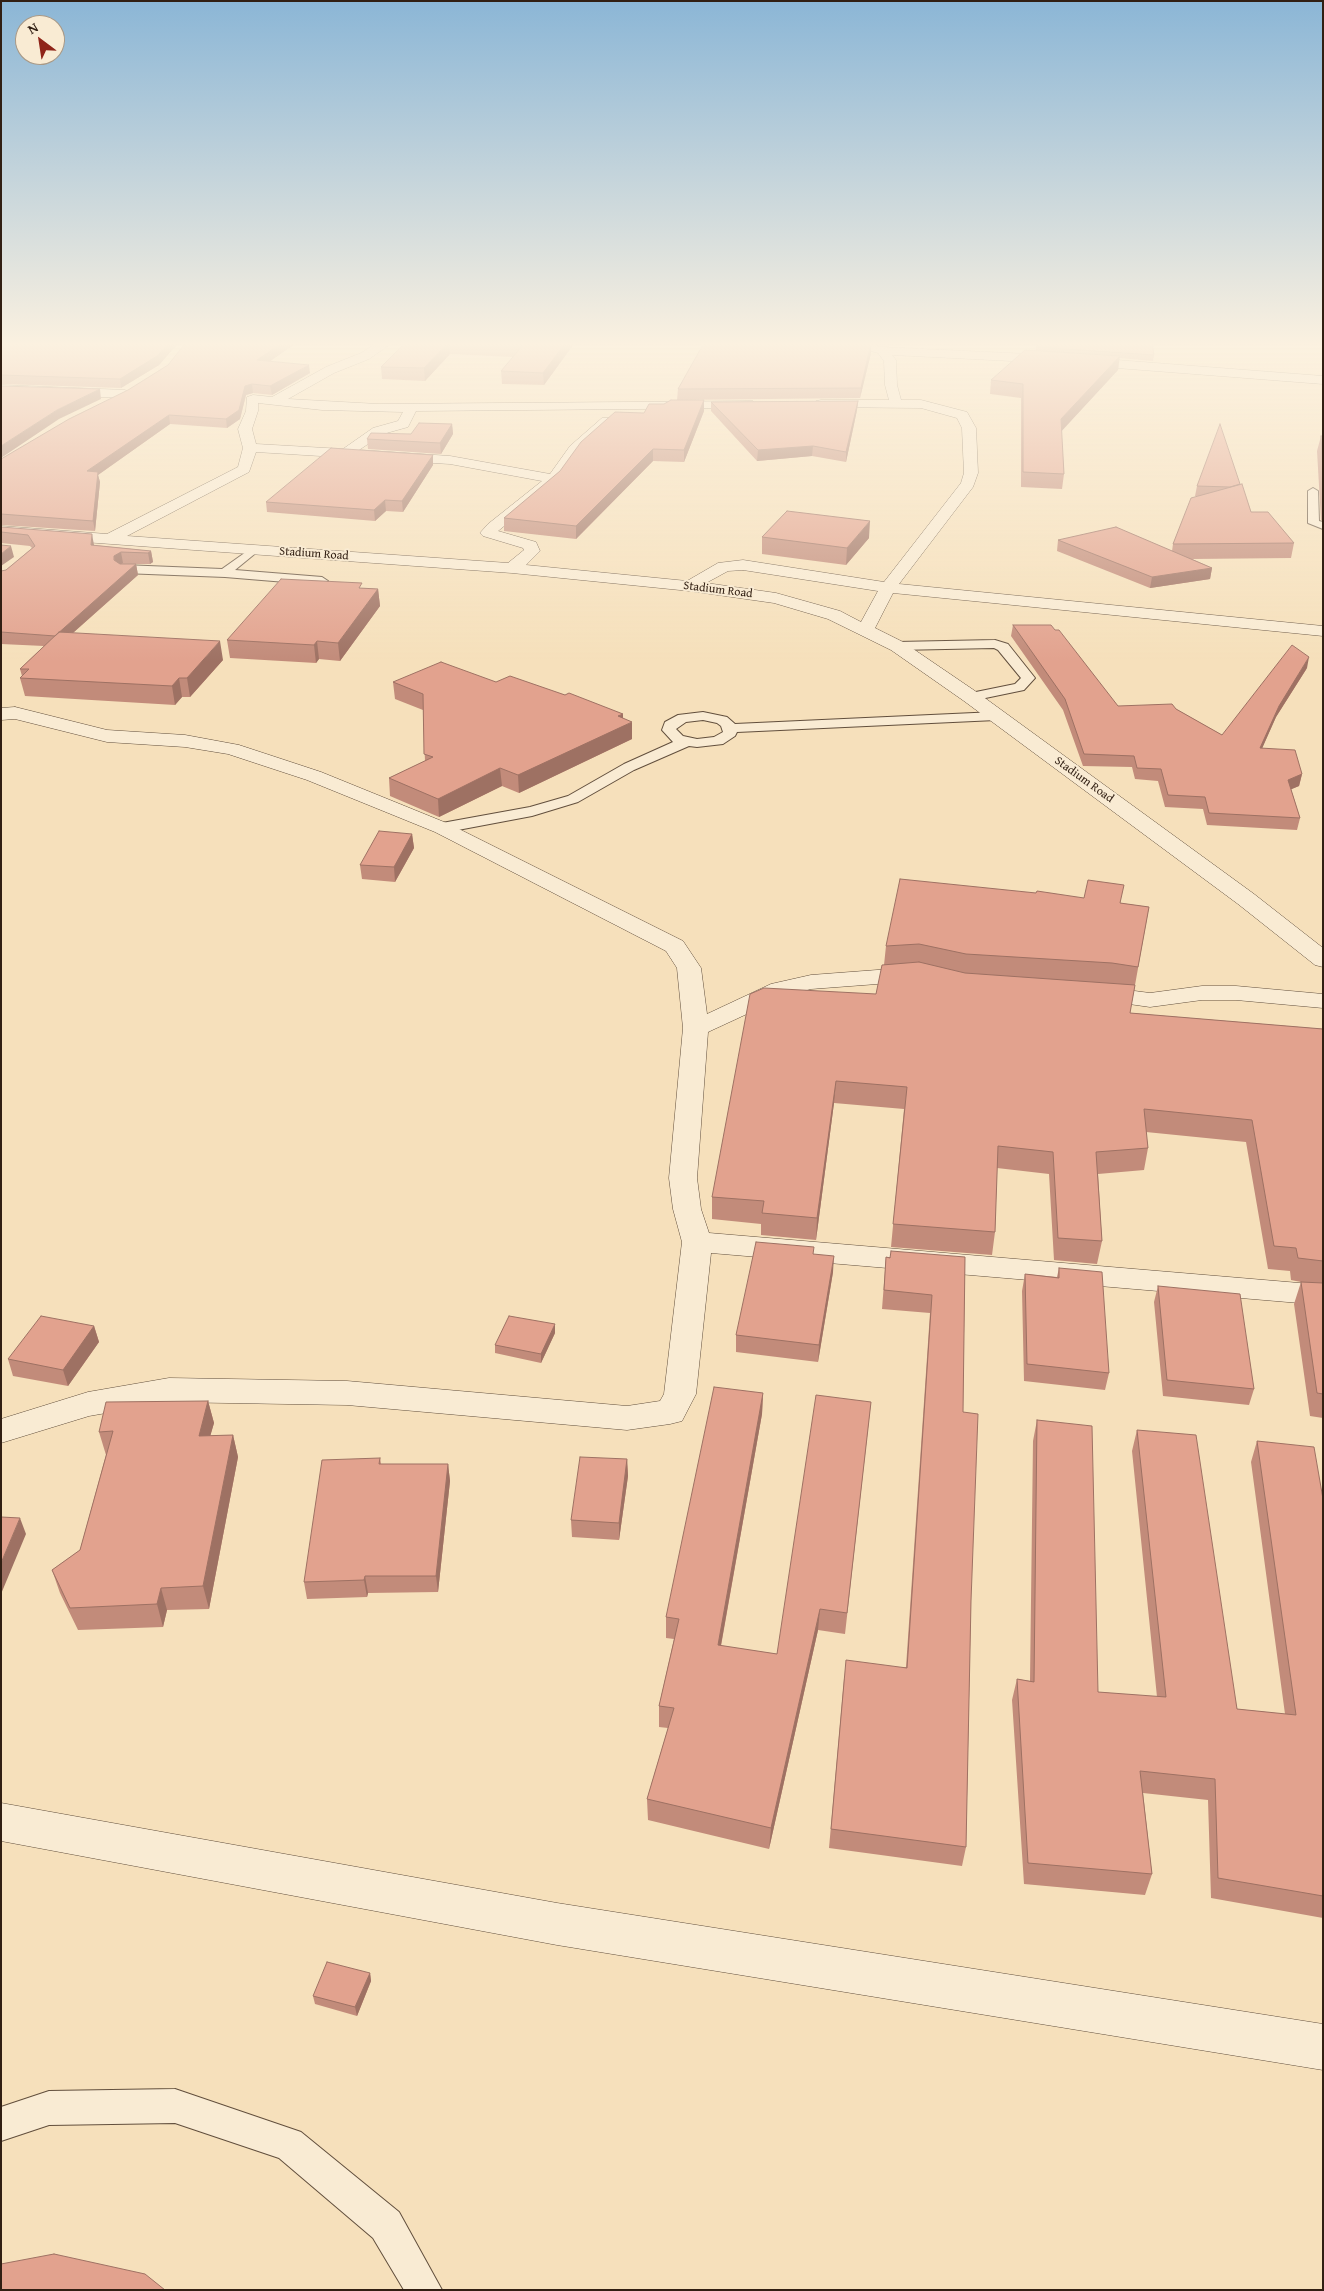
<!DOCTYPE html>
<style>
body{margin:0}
#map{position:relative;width:1324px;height:2291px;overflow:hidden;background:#f6e0bb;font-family:"Gentium Book Plus",serif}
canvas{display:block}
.frame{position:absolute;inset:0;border:2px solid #311f13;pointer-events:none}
.north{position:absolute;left:15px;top:15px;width:50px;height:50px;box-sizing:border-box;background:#f9ebd3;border:1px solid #a99986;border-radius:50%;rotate:329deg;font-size:14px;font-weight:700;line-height:20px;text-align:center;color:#311f13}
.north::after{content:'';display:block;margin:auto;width:18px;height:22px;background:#8f2418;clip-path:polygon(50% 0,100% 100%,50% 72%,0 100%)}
</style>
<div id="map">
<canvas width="1324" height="2291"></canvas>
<div class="frame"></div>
<div class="north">N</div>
</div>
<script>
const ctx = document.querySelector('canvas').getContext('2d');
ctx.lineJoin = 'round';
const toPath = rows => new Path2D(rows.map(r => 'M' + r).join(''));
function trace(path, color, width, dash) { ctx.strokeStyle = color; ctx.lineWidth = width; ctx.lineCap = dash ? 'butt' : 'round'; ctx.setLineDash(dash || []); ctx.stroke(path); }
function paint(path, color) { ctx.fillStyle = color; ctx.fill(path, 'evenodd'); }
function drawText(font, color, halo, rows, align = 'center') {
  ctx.font = font + ' "Gentium Book Plus",serif'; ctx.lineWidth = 4; ctx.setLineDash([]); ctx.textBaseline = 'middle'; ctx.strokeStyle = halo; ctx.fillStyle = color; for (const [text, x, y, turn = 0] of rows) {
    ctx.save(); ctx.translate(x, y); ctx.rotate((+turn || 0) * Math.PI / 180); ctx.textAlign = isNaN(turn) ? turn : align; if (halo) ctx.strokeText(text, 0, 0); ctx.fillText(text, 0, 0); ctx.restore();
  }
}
const lane = toPath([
 [1313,488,1318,491,1319,521,1323,522,1323,529,1308,523,1308,491,1313,488],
 [253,547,259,550,257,552,235,570,322,577,328,581,322,585,225,577,123,573,117,569,123,565,222,569,253,547],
 [995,640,1008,644,1035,678,1024,690,971,701,964,697,966,694,1015,684,1021,678,998,650,994,648,897,650,891,646,897,642,995,640],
 [703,712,727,717,735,724,996,712,1003,716,996,720,737,732,735,736,723,744,697,747,689,746,634,770,578,802,532,816,442,833,434,828,442,823,530,807,568,796,624,764,673,742,662,730,665,722,678,715,703,712],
 [703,720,717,723,721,726,723,732,714,737,697,739,683,736,676,729,686,722,703,720],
 [175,2089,301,2132,399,2212,442,2290,404,2290,373,2238,279,2158,175,2123,49,2125,1,2141,1,2107,49,2091,175,2089]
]);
const street = toPath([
 [380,341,395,341,369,359,334,373,288,399,378,404,753,401,754,404,753,407,748,408,416,411,408,427,383,434,359,450,450,456,550,474,570,446,602,418,612,418,614,421,612,424,580,452,559,482,498,531,536,542,540,551,526,565,687,581,718,563,743,560,884,582,961,483,964,473,962,428,957,418,921,408,816,407,815,404,816,401,821,400,889,400,885,385,884,361,878,353,836,341,857,341,882,347,1052,355,1323,376,1323,384,1052,363,892,355,896,360,897,385,901,400,921,400,967,412,976,428,978,473,973,487,899,584,1323,626,1323,636,893,593,875,628,903,642,978,693,1254,894,1323,948,1323,967,1315,965,1238,904,964,701,891,650,828,619,774,603,690,591,512,573,1,536,1,526,107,534,238,467,243,448,238,429,246,411,247,397,253,395,272,397,326,367,361,353,380,341],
 [258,403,322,410,403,412,398,421,373,428,343,449,256,444,252,429,258,411,258,403],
 [256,452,450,464,542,481,488,524,480,533,483,536,523,548,524,550,508,563,127,536,249,472,256,452],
 [743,570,878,591,861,622,840,611,776,593,706,583,728,571,743,570],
 [1,385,125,390,131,394,125,398,1,393,1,385],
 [15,707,107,730,185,735,239,745,321,772,449,824,683,941,701,968,707,1014,771,984,811,975,917,967,926,969,929,974,926,979,917,981,811,989,788,995,708,1032,697,1178,701,1209,709,1233,1323,1285,1323,1305,711,1253,696,1394,682,1421,670,1424,627,1430,347,1405,169,1402,89,1416,1,1443,1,1419,88,1392,169,1378,347,1381,627,1406,660,1401,664,1394,682,1242,673,1209,669,1178,683,1028,677,968,666,951,435,832,307,780,228,754,185,747,107,742,15,719,1,720,1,708,15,707],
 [1096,986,1150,993,1202,986,1236,986,1323,994,1323,1008,1236,1000,1202,1000,1150,1007,1087,998,1084,993,1087,988,1096,986],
 [1,1803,557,1903,1323,2024,1323,2070,557,1945,1,1841,1,1803]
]);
trace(lane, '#624f3d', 2);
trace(street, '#624f3d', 1);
paint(lane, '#f9ebd3');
paint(street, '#f9ebd3');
paint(toPath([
 [1,341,180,341,159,365,121,388,1,384],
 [187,341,299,341,270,361,310,373,272,395,253,393,246,395,240,419,227,428,170,424,98,475,100,482,95,531,1,525,1,459,128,390,168,365],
 [407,341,576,341,544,385,502,384,501,371,513,357,450,354,425,381,382,379,381,367],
 [705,341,873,341,873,343,870,342,871,353,860,398,677,400,678,389],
 [1036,347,1154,355,1153,361,1119,358,1118,370,1061,431,1064,474,1062,489,1021,487,1021,398,990,394,991,380,1035,351],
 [704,400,704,411,684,462,653,461,576,539,504,531,504,518,644,413,664,404],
 [858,401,857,410,846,462,812,456,757,461,711,411,711,402],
 [452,424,453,434,441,454,368,449,367,439,411,434],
 [1321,436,1323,436,1323,521,1321,520,1317,451],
 [433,455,433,465,403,512,386,511,375,521,267,512,266,502],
 [1240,484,1251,512,1294,543,1291,558,1192,559,1212,568,1210,579,1150,588,1057,551,1058,540,1172,551,1173,544,1200,496,1195,496,1197,486],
 [1,527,94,545,151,551,153,562,150,564,122,564,136,564,138,575,73,633,223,660,190,697,182,697,175,705,25,696,20,678,22,676,20,669,44,646,1,644,1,571,6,570,32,548,30,546,1,543],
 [762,537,869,538,846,565,762,554],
 [363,588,378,589,380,606,340,661,319,659,316,663,230,658,227,640],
 [1013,625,1118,706,1176,709,1222,735,1307,668,1276,717,1262,748,1302,774,1299,786,1291,789,1300,818,1297,830,1207,825,1203,809,1165,807,1158,781,1135,779,1132,767,1083,766,1063,710,1011,636],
 [393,682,496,682,565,695,623,714,623,719,632,739,519,793,502,786,439,817,390,796,389,778,425,761,423,710,395,699],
 [412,834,414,848,395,882,362,879,360,865],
 [1120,903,1149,907,1130,1013,1323,1029,1323,1418,1310,1416,1294,1304,1301,1282,1291,1280,1290,1271,1268,1269,1246,1142,1146,1132,1148,1148,1144,1170,1098,1174,1102,1241,1097,1264,1054,1260,1049,1174,997,1168,995,1232,992,1255,891,1247,904,1109,834,1103,816,1240,761,1235,761,1224,712,1219,712,1197,876,994,884,965,886,946],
 [813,1254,833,1272,818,1362,736,1352,736,1335],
 [886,1257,965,1257,963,1412,971,1601,966,1847,962,1866,829,1848,844,1679,906,1667,930,1313,882,1309],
 [1059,1268,1109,1373,1105,1390,1024,1381,1022,1291,1025,1274,1057,1277],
 [1158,1286,1254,1389,1249,1405,1163,1396,1154,1302],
 [94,1326,99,1342,68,1386,13,1376,8,1359],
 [555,1333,541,1363,495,1353,495,1345],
 [763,1393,762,1414,721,1646,777,1654,871,1402,845,1634,818,1630,769,1849,648,1820,647,1799,668,1728,659,1727,659,1706,674,1639,666,1638,666,1617],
 [208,1401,214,1423,210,1436,233,1435,238,1457,209,1609,167,1610,163,1627,78,1630,60,1593,52,1570,80,1550,106,1455,99,1432],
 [1037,1420,1098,1692,1157,1697,1132,1451,1137,1430,1237,1709,1285,1714,1251,1462,1257,1441,1323,1499,1323,1918,1211,1898,1208,1800,1143,1793,1152,1874,1145,1895,1024,1884,1012,1700,1017,1679,1030,1681,1033,1441],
 [380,1458,381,1464,448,1464,450,1481,438,1592,368,1593,367,1597,307,1599,304,1582],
 [627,1459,628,1476,619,1540,572,1537,571,1520],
 [370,1973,371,1981,357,2016,315,2004,313,1996]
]), '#c28b7a');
paint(toPath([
 [171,341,180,341,159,365,121,388,120,379],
 [285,341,299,341,259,369,257,360],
 [567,341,576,341,544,385,543,373],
 [449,342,450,354,425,381,424,368],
 [871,343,871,353,860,398,861,388],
 [1120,356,1118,370,1059,434,1061,419],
 [309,365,310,373,272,395,270,386],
 [252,384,253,393,246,395,240,419,227,428,226,419,245,386],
 [100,389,101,399,59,419,1,458,1,446,57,410],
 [704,400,704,411,684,462,684,450],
 [858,401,857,410,846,462,846,452],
 [169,415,170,424,98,475,100,482,95,531,93,521,87,471],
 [452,424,453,434,441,454,440,443],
 [813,446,812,456,757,461,758,450],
 [653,449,653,461,576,539,576,526],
 [433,455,433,465,403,512,402,501],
 [385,500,386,511,375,521,374,510],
 [870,521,869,538,846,565,847,548],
 [92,534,94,545,93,556,91,545],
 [11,546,14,557,1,566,1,554],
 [151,551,153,562,150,564,148,553],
 [121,552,123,563,116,567,114,556],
 [136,564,138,575,57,647,55,636],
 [1212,568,1210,579,1150,588,1152,577],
 [378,589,380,606,340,661,338,643],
 [220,641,223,660,190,697,187,678],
 [317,641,319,659,316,663,314,645],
 [1309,657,1307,668,1276,717,1257,760,1260,748,1279,706],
 [179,678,182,697,175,705,172,686],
 [623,714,623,726,632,722,632,739,519,793,518,775],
 [500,768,502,786,439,817,438,799],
 [1302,774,1299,786,1285,792,1288,780],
 [412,834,414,848,395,882,394,867],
 [836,1081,834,1103,816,1240,817,1218],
 [834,1256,833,1272,818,1362,819,1345],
 [555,1324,555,1333,541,1363,541,1354],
 [94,1326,99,1342,68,1386,63,1370],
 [763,1393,762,1414,717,1667,718,1645],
 [208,1401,214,1423,204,1458,199,1436],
 [233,1435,238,1457,209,1609,203,1586],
 [627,1459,628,1476,619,1540,619,1523],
 [448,1464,450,1481,438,1592,436,1576],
 [20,1518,26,1534,1,1594,1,1563],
 [365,1576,368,1593,367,1597,364,1580],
 [161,1588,167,1610,163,1627,157,1604],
 [820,1609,818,1630,769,1849,771,1828],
 [370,1973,371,1981,357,2016,355,2007]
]), '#9e7163');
const building = toPath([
 [1,341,171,341,157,356,120,379,1,375,1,341],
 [187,341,285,341,257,360,309,365,270,386,252,384,245,386,239,410,226,419,169,415,87,471,98,472,93,521,1,514,1,459,69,419,128,390,168,365,187,341],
 [407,341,567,341,543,373,501,371,523,345,449,342,424,368,381,367,407,341],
 [705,341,867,341,871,343,861,388,678,389,705,341],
 [1042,341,1152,341,1154,355,1036,347,1042,341],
 [1025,350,1120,356,1061,419,1064,474,1023,472,1023,384,991,380,1025,350],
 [1,386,100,389,57,410,1,446,1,386],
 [671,400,704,400,684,450,653,449,576,526,504,518,560,471,581,442,615,412,644,413,649,404,664,404,671,400],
 [858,401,846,452,813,446,758,450,711,402,858,401],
 [419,423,452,424,440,443,367,439,371,433,411,434,419,423],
 [1220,424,1240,484,1230,487,1197,486,1220,424],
 [1321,436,1323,436,1323,472,1321,436],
 [331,448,433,455,402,501,385,500,374,510,266,502,331,448],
 [1242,484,1251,512,1268,512,1294,543,1173,544,1191,498,1242,484],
 [787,511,870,521,847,548,762,537,787,511],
 [1,527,92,534,91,545,151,551,148,553,121,552,114,556,114,560,120,564,136,564,55,636,1,632,1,571,6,570,35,546,28,535,1,532,1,527],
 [1116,527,1212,568,1152,577,1058,540,1116,527],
 [1,545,11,546,1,554,1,545],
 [281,579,362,583,359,588,378,589,338,643,317,641,314,645,227,640,281,579],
 [1013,625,1051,625,1055,630,1059,630,1118,706,1172,704,1176,709,1222,735,1292,645,1309,657,1279,706,1260,748,1295,750,1302,774,1288,780,1300,818,1209,813,1205,797,1168,795,1161,769,1137,768,1134,756,1084,754,1065,699,1013,625],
 [59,632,220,641,187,678,179,678,172,686,20,678,29,669,20,669,59,632],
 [441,662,496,682,510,676,565,695,569,693,623,714,618,716,632,722,518,775,500,768,438,799,389,778,433,757,424,754,423,694,393,682,441,662],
 [379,831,412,834,394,867,360,865,379,831],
 [900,879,1036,893,1037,891,1084,898,1088,880,1124,885,1120,903,1149,907,1138,967,1112,963,966,954,919,944,886,946,900,879],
 [919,962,965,973,1135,985,1130,1013,1323,1029,1323,1261,1298,1258,1296,1248,1274,1246,1252,1120,1144,1109,1148,1148,1096,1152,1102,1241,1058,1238,1053,1152,998,1146,995,1232,893,1224,907,1087,836,1081,817,1218,762,1213,764,1201,712,1197,750,994,764,988,876,994,882,965,919,962],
 [756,1242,814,1247,813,1254,834,1256,819,1345,736,1335,756,1242],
 [891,1251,965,1257,963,1412,978,1414,971,1601,966,1847,831,1829,846,1660,907,1668,932,1295,884,1290,886,1257,890,1258,891,1251],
 [1059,1268,1102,1272,1109,1373,1027,1364,1025,1274,1059,1278,1059,1268],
 [1301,1282,1323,1283,1323,1394,1317,1393,1301,1282],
 [1158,1286,1240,1294,1254,1389,1167,1380,1158,1286],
 [41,1316,94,1326,63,1370,8,1359,41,1316],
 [509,1316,555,1324,541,1354,495,1345,509,1316],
 [714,1387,763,1393,718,1645,777,1654,816,1395,871,1402,847,1613,820,1609,771,1828,647,1799,674,1708,659,1706,679,1619,666,1617,714,1387],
 [208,1401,199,1436,233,1435,203,1586,161,1588,157,1604,70,1608,52,1570,80,1550,113,1431,99,1432,106,1402,208,1401],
 [1037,1420,1092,1426,1098,1692,1166,1697,1137,1430,1196,1435,1237,1709,1296,1715,1257,1441,1314,1447,1323,1499,1323,1896,1218,1878,1215,1779,1140,1771,1152,1874,1028,1863,1017,1679,1034,1682,1037,1420],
 [580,1457,627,1459,619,1523,571,1520,580,1457],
 [380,1458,379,1464,448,1464,436,1576,365,1576,364,1580,304,1582,322,1460,380,1458],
 [1,1517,20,1518,1,1563,1,1517],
 [327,1962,370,1973,355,2007,313,1996,327,1962],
 [54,2254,145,2274,165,2290,1,2290,1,2264,54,2254]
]);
paint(building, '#e2a28e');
trace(building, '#9e7163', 1);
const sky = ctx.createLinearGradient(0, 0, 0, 662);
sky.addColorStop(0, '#8bb6d6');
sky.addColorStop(0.52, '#fbf1e0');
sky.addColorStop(1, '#fbf1e000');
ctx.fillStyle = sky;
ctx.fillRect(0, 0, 1324, 662);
drawText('12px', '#311f13', '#f9ebd3', [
 ["Stadium Road",314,554,4],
 ["Stadium Road",718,590,7],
 ["Stadium Road",1084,780,36]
]);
</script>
